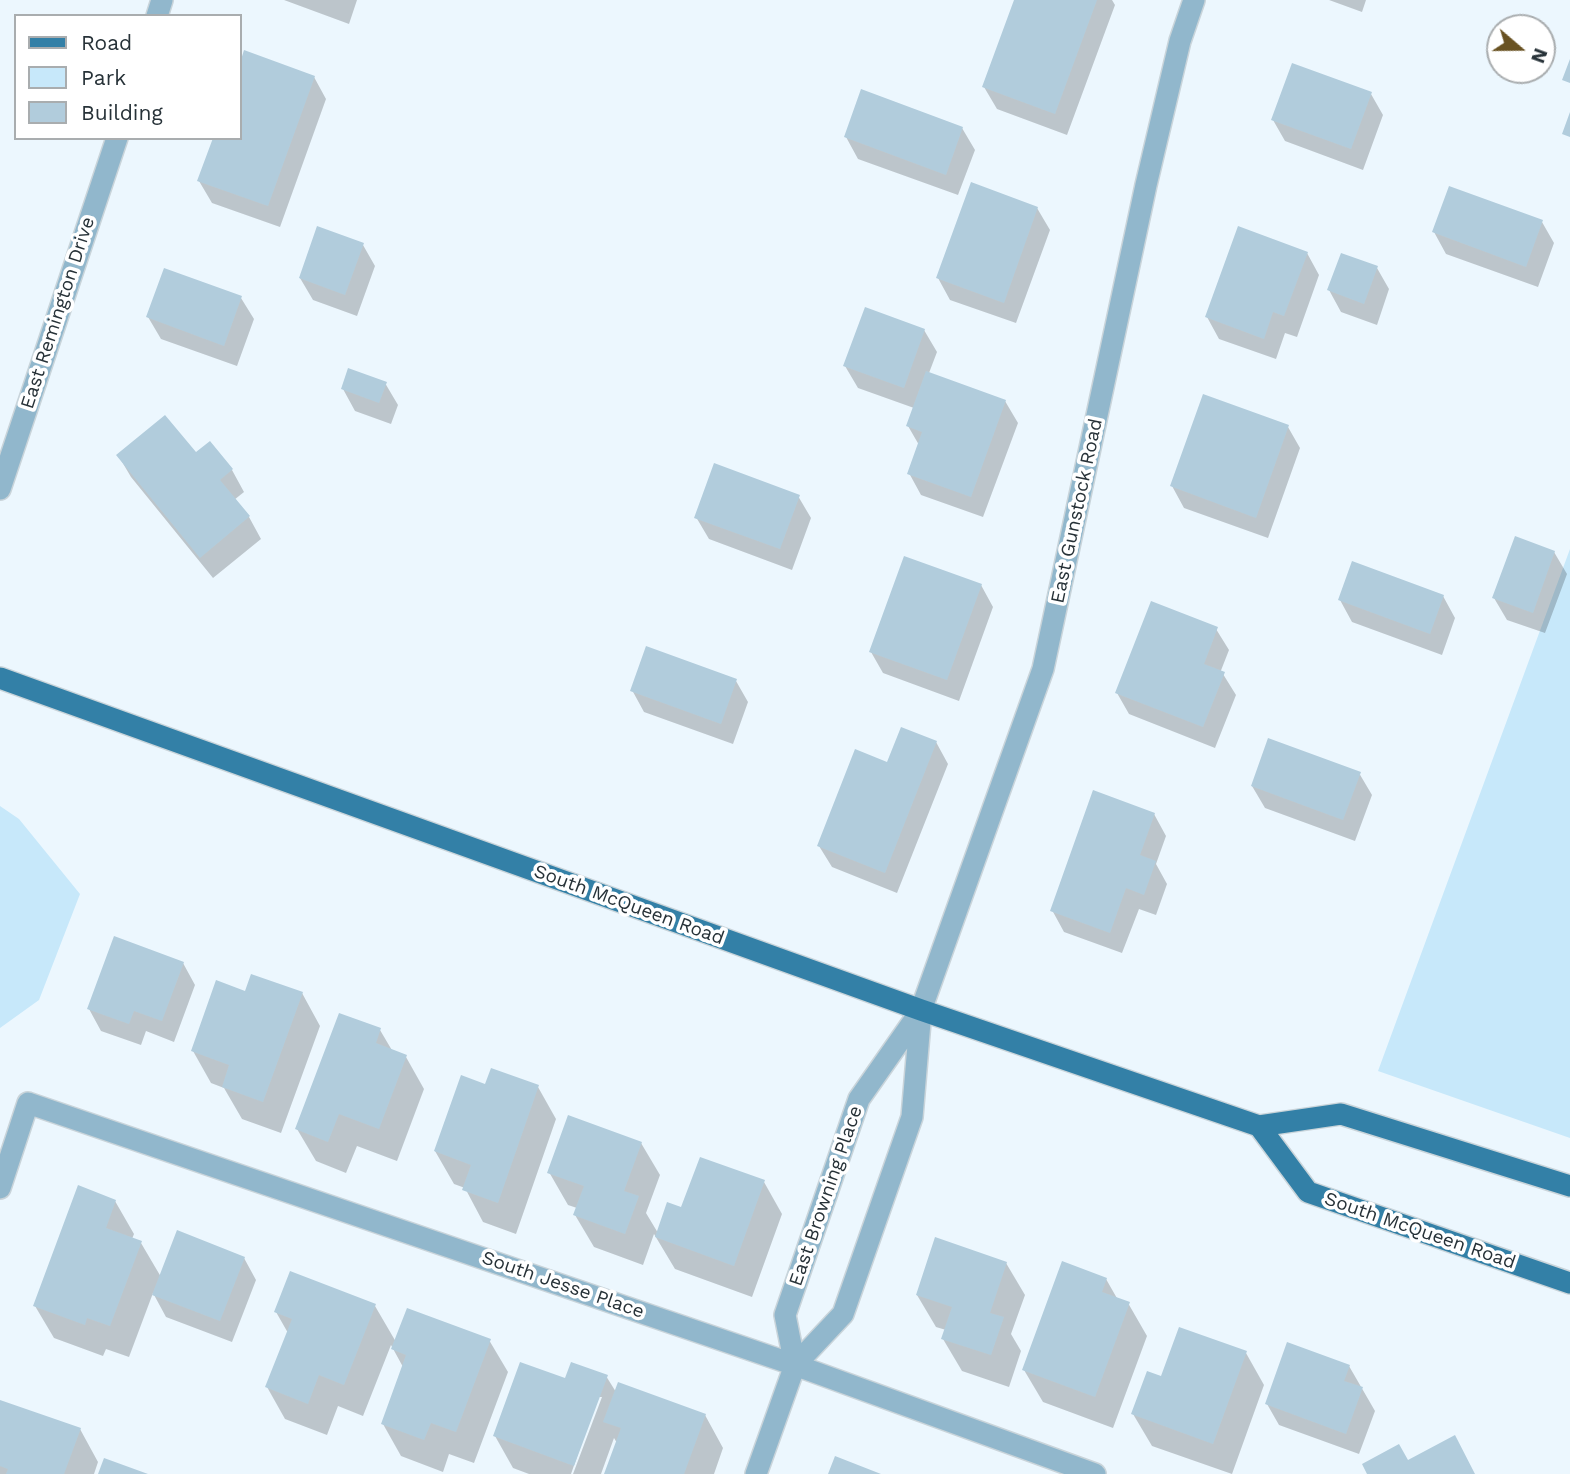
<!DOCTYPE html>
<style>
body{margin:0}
#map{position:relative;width:1570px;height:1474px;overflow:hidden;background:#ecf7fe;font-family:"Work Sans",sans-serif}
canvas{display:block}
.legend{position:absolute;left:14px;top:14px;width:228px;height:126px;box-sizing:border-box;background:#fff;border:2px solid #a9adaf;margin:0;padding:9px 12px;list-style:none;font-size:21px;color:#273238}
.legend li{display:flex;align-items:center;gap:14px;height:35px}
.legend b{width:35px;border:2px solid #a9adaf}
.north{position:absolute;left:1486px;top:14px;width:70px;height:70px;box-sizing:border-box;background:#fff;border:2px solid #a9adaf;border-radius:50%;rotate:110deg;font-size:19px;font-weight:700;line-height:28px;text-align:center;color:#273238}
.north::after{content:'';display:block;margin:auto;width:24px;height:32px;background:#695222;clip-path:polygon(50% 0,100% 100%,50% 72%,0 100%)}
</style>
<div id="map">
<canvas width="1570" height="1474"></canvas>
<ul class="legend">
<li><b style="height:9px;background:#3380a7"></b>Road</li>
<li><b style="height:19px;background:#c7e8fa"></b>Park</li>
<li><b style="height:19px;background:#b1ccdc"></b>Building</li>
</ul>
<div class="north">N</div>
</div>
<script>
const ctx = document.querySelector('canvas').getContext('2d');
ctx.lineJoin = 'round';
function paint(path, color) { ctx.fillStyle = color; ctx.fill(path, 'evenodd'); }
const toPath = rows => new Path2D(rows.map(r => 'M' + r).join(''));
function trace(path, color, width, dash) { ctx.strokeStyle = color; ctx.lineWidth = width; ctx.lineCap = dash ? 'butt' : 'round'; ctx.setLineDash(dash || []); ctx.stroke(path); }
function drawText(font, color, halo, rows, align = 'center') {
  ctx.font = font + ' "Work Sans",sans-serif'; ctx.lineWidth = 7; ctx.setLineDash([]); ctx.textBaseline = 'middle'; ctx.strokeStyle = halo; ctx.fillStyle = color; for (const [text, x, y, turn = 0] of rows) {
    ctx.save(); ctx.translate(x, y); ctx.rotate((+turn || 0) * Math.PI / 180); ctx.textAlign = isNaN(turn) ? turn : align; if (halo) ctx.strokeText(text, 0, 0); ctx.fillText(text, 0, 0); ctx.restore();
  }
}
paint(toPath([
 [1570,549,1570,1138,1378,1071],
 [0,806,19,819,80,894,39,1000,0,1028]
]), '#c7e8fa');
paint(toPath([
 [284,0,357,0,349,24],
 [1016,0,1112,0,1115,5,1067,135,997,109,984,87],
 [1329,0,1366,0,1362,12],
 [245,53,314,77,326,99,280,227,212,203,199,181,240,138,240,68],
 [1371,94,1383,115,1363,170,1285,141,1273,120],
 [962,128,975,150,958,195,858,159,846,137],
 [1037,208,1050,230,1016,323,950,300,938,278],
 [1542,222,1554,243,1538,287,1446,254,1434,232],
 [363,245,375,266,357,316,313,300,300,278],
 [1307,253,1319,275,1297,337,1285,333,1276,359,1219,339,1207,317],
 [1377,268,1389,289,1377,325,1341,312,1329,290],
 [241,298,254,319,237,366,161,339,148,317],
 [924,330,937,352,929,373,1005,401,1018,423,983,517,921,495,909,473,919,445,908,426,914,408,858,388,845,366],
 [385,383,398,405,391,424,355,411,343,389],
 [1288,427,1300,448,1268,538,1184,508,1172,486],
 [209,443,232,470,244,492,234,500,249,517,261,539,213,578,131,477,118,455,196,455],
 [798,496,811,518,792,570,709,539,696,517],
 [1554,552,1567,574,1545,633,1507,620,1494,598],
 [981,585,993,607,959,701,883,673,871,652],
 [1443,596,1455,618,1442,655,1352,622,1340,600],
 [1216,629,1229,650,1220,673,1223,674,1236,695,1215,748,1129,714,1117,693],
 [736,681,748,702,733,744,644,712,632,690],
 [936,742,948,764,897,893,832,867,819,846,888,764],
 [1359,773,1372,795,1355,841,1265,808,1252,786],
 [1154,814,1166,836,1156,864,1167,884,1156,915,1139,909,1122,953,1064,932,1052,910],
 [183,963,195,985,174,1042,146,1031,141,1045,101,1031,89,1009],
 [246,993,302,993,320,1026,281,1133,242,1119,224,1088,211,1083,193,1051],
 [380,1030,393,1052,406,1057,424,1089,397,1161,357,1146,346,1173,316,1161,297,1129],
 [486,1086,538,1087,556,1119,516,1234,483,1222,465,1188,454,1184,435,1151],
 [641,1143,660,1175,646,1213,658,1233,682,1209,764,1182,782,1214,752,1297,675,1269,654,1234,643,1265,594,1247,575,1215,577,1208,568,1205,549,1172],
 [115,1201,134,1234,132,1239,141,1243,161,1277,244,1258,256,1280,232,1342,166,1317,153,1293,129,1357,106,1349,103,1356,54,1338,35,1306],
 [1006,1263,1025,1295,1011,1334,1021,1351,1009,1387,962,1371,943,1339,946,1330,936,1327,917,1295],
 [1106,1279,1118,1300,1128,1303,1147,1336,1113,1428,1043,1402,1024,1370],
 [375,1306,396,1342,489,1340,508,1372,474,1463,449,1454,443,1472,401,1456,383,1424,403,1367,391,1345,363,1416,338,1406,327,1435,285,1419,267,1387,288,1333,276,1312],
 [1246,1353,1264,1385,1232,1474,1152,1446,1133,1414,1162,1378],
 [1349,1366,1375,1411,1359,1454,1279,1425,1267,1404],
 [606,1376,616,1392,705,1415,723,1448,714,1474,606,1474,617,1443,614,1438,601,1474,573,1474,602,1397,598,1397,571,1474,529,1474,513,1468,495,1436,566,1380],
 [0,1401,80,1429,98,1462,94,1474,0,1474]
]), '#0003');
paint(toPath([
 [1014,0,1097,0,1055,114,982,87],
 [244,50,315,76,268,206,197,181,213,138,240,138,240,63],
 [1570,59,1570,83,1562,80],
 [1292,63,1372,92,1351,149,1271,120],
 [861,89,963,127,946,175,844,137],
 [1570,112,1570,137,1562,134],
 [971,182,1038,207,1004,303,936,278],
 [1449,186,1543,220,1526,267,1432,232],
 [317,226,364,243,345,295,299,278],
 [1238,226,1308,252,1284,316,1273,312,1264,339,1205,317],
 [1341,253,1378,266,1364,304,1327,290],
 [164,268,242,296,224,346,146,317],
 [865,307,925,329,904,388,843,366],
 [348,368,387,382,379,403,341,389],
 [926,371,1006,400,971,497,907,474,922,432,906,426],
 [1203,394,1289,425,1256,518,1170,486],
 [165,415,196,452,210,441,233,469,220,480,250,516,200,558,116,455],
 [714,463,800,495,780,549,694,518],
 [1515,536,1555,551,1533,613,1492,598],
 [904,556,982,584,947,680,869,652],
 [1352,561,1444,595,1430,634,1338,600],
 [1151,601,1218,627,1204,664,1225,672,1203,727,1115,693],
 [646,646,737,679,721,724,630,691],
 [901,727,937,741,885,873,817,846,855,749,887,762],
 [1268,738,1361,772,1343,820,1251,786],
 [1093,790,1155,813,1140,855,1156,861,1144,895,1126,888,1110,933,1050,911],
 [114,936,184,962,162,1021,134,1011,129,1024,87,1009],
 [251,974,303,992,263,1102,222,1087,229,1065,191,1051,216,980,245,991],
 [339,1013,381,1028,376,1043,407,1055,379,1129,339,1114,328,1142,295,1129],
 [491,1068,539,1085,498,1203,462,1190,471,1165,434,1151,461,1075,485,1084],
 [568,1115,642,1142,624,1191,639,1196,625,1234,573,1215,584,1186,547,1173],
 [700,1157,765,1180,734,1266,655,1237,667,1202,681,1207],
 [78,1185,116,1200,106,1228,142,1241,110,1326,87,1318,85,1325,33,1306],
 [177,1230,245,1257,220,1321,152,1295],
 [935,1237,1007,1262,990,1313,1004,1317,991,1355,941,1339,952,1307,916,1295],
 [1062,1261,1107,1278,1102,1292,1130,1302,1095,1397,1022,1370],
 [290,1271,376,1304,344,1385,319,1375,308,1404,265,1387,292,1319,274,1312],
 [407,1308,491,1339,456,1432,431,1423,424,1440,381,1424,406,1355,391,1349],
 [1179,1327,1247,1351,1213,1444,1131,1414,1147,1371,1161,1376],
 [1287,1342,1350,1365,1344,1381,1363,1387,1346,1434,1265,1404],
 [520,1362,565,1378,571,1362,608,1375,574,1466,493,1436],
 [618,1382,706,1414,684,1474,604,1474,621,1428,603,1422],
 [0,1400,81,1428,64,1474,6,1474,8,1469,0,1466],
 [1455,1435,1475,1474,1367,1474,1362,1464,1399,1444,1408,1460],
 [835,1456,881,1474,828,1474],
 [104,1458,148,1474,98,1474]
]), '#b1ccdc');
const minor = toPath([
 [157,16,162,0],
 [0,489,117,138],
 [0,1188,28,1103,795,1365,1095,1474],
 [795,1365,785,1315,859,1099,920,1012],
 [756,1474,795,1365,843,1314,912,1117,921,1010,1043,669,1146,185,1180,41,1194,0]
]);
const major = toPath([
 [0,678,921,1010,1259,1126,1341,1114,1570,1186],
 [1259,1126,1308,1192,1570,1283]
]);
trace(minor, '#c9d4da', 24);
trace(major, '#c9d4da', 24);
trace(minor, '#91b7cc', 21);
trace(major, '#3380a7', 21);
drawText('19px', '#273238', '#fff', [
 ["East Remington Drive",58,313,-72],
 ["East Gunstock Road",1077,511,-78],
 ["South McQueen Road",629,905,20],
 ["East Browning Place",826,1196,-71],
 ["South McQueen Road",1420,1231,19],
 ["South Jesse Place",563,1285,19]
]);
</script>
